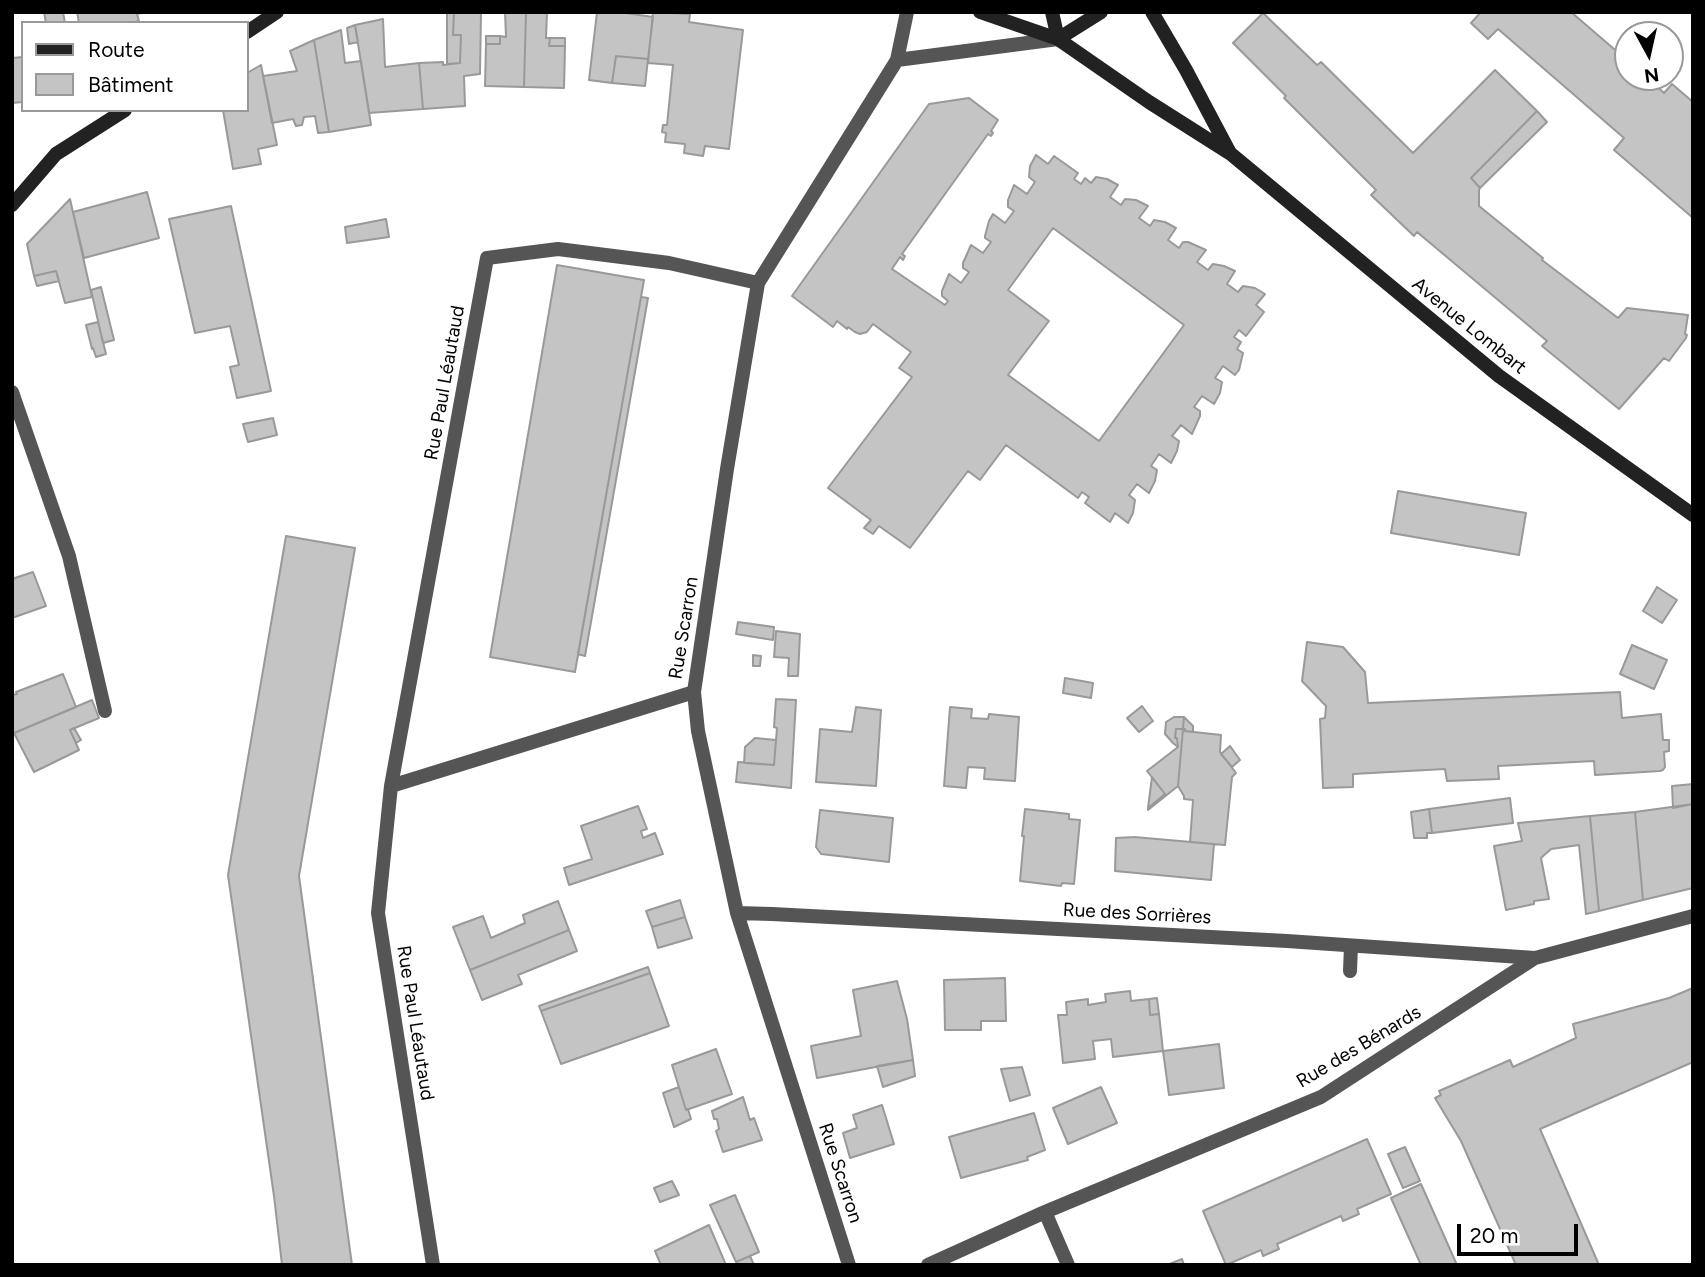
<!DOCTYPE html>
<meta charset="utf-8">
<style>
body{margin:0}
#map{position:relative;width:1705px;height:1277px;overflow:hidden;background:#fff;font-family:Figtree,sans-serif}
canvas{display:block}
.frame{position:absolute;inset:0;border:14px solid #000;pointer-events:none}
.legend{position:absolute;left:21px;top:21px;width:228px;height:91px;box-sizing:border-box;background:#fff;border:2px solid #999;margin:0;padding:9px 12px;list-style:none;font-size:21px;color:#000}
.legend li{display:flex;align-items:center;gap:14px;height:35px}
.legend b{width:35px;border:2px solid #999}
.north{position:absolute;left:1614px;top:21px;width:70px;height:70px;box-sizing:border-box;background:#fff;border:2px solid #999;border-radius:50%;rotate:172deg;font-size:19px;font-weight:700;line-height:28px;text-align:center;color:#000}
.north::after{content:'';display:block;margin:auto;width:24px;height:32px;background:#000;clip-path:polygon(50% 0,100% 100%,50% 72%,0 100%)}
.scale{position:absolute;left:1457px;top:1224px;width:121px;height:32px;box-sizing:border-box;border:4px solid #000;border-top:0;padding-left:9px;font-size:21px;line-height:24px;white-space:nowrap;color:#000;-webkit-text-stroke:5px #fff;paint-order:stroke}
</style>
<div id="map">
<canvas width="1705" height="1277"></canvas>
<div class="frame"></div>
<ul class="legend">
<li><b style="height:9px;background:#222"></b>Route</li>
<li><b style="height:19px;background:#c4c4c4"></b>Bâtiment</li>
</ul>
<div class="north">N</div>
<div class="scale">20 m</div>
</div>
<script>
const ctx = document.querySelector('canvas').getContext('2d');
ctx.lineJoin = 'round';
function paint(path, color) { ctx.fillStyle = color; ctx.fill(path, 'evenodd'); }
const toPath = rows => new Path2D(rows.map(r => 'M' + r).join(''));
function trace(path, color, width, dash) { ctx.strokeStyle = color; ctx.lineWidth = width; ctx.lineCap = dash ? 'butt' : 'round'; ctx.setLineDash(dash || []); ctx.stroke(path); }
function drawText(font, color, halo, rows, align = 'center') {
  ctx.font = font + ' Figtree,sans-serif'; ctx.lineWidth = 7; ctx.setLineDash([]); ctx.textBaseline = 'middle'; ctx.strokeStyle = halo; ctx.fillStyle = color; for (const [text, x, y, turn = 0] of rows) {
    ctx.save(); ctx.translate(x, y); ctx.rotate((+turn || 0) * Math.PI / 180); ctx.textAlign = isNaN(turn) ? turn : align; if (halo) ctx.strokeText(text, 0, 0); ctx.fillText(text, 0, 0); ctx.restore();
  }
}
const building = toPath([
 [44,12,63,12,65,23,46,23,44,12],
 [77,12,145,12,137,14,139,21,130,23,79,23,77,12],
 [447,12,454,12,453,35,461,35,460,63,447,64,447,12],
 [454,12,481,12,480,74,464,76,465,106,423,109,419,63,443,62,443,65,460,63,461,35,453,35,454,12],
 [505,12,526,12,524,87,485,86,486,44,500,44,500,36,506,37,505,12],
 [526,12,547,12,546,38,550,38,549,46,565,46,564,88,524,87,526,12],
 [597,12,619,12,653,17,648,59,616,56,612,83,589,80,597,12],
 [653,12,690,14,689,22,743,30,729,149,705,146,703,156,684,153,685,144,665,142,666,133,662,132,663,125,667,125,673,65,648,63,653,12],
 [1481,12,1571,12,1628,61,1628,77,1646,77,1664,93,1672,84,1693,102,1693,218,1614,150,1624,138,1498,29,1488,39,1471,23,1481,12],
 [1263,13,1317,65,1321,62,1413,153,1495,70,1537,111,1471,178,1480,188,1479,190,1479,206,1543,258,1542,260,1618,318,1627,308,1688,315,1685,334,1687,335,1686,338,1669,361,1664,358,1619,409,1542,346,1547,341,1417,232,1414,236,1371,195,1376,190,1284,98,1286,96,1233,43,1263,13],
 [383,19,385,67,419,63,423,109,369,113,355,25,383,19],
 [355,25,358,42,349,44,347,28,355,25],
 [341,30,345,63,361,61,371,125,329,132,314,40,341,30],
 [486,36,500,36,500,44,486,44,486,36],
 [550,38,565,38,565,46,549,46,550,38],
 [314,40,329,132,318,133,315,116,304,117,302,125,296,126,293,119,272,123,263,76,297,71,290,51,314,40],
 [616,56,648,59,645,86,612,83,616,56],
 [23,57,23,102,12,103,12,58,23,57],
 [261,65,277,145,258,149,261,164,233,169,223,110,247,110,247,73,261,65],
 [969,98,998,120,991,131,993,133,991,136,988,134,902,254,905,256,903,260,900,257,892,269,945,305,948,301,942,296,942,291,949,274,961,283,969,272,963,268,963,263,971,245,983,253,991,242,985,238,985,236,989,221,993,214,1005,223,1014,211,1008,207,1008,200,1014,185,1027,194,1035,182,1029,177,1030,166,1036,155,1048,164,1054,156,1078,173,1074,179,1081,184,1085,178,1091,183,1096,177,1107,179,1118,185,1110,197,1121,205,1125,199,1136,200,1148,206,1139,218,1150,226,1154,220,1165,222,1176,228,1168,240,1179,248,1183,242,1188,242,1206,250,1197,262,1208,270,1213,264,1224,266,1235,271,1227,284,1238,292,1243,286,1255,288,1265,294,1256,305,1264,312,1246,336,1239,330,1234,337,1241,342,1237,349,1243,353,1239,370,1235,375,1223,366,1215,378,1222,382,1220,393,1214,404,1202,396,1194,407,1200,411,1200,416,1192,434,1181,425,1172,436,1179,441,1177,451,1171,463,1159,454,1151,466,1157,470,1155,481,1149,493,1137,484,1129,495,1135,500,1133,513,1128,523,1115,513,1110,522,1085,503,1089,497,1082,492,1078,498,1006,445,980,480,968,471,910,548,879,526,873,534,864,528,871,520,828,488,912,377,899,368,911,352,873,324,867,332,860,334,855,332,848,327,847,329,837,321,833,327,792,296,929,104,969,98],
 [1053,228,1184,325,1099,441,1008,375,1049,321,1008,290,1053,228],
 [1537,111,1547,122,1480,188,1471,178,1537,111],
 [147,192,159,238,84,258,73,212,147,192],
 [70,199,92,297,65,303,56,271,34,276,27,244,70,199],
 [231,206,271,391,237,398,230,367,239,365,230,326,195,333,169,219,231,206],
 [386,219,389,237,347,243,345,227,386,219],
 [557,265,644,280,575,672,490,657,557,265],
 [56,271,59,281,37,286,34,276,56,271],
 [101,287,114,340,103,343,91,290,101,287],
 [641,297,648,298,585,656,578,654,641,297],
 [98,322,106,354,96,357,93,348,92,349,86,325,98,322],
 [273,418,277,435,248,442,243,424,273,418],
 [1398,491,1526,513,1519,555,1391,533,1398,491],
 [286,536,355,548,299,876,352,1265,282,1265,274,1196,228,875,286,536],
 [33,572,46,606,12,618,12,579,33,572],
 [1657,587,1677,600,1662,623,1643,611,1657,587],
 [738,622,774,627,773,640,736,634,738,622],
 [776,631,800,634,798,676,788,676,789,658,774,657,776,631],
 [1307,642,1343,647,1365,672,1368,703,1620,692,1622,718,1661,714,1663,740,1669,740,1669,751,1664,752,1665,767,1663,770,1660,771,1595,775,1594,761,1498,766,1499,779,1447,781,1445,769,1353,774,1353,787,1323,788,1320,719,1325,718,1326,706,1302,681,1307,642],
 [1632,645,1667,660,1654,689,1620,674,1632,645],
 [753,655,761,656,760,666,753,666,753,655],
 [63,674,76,707,12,734,12,695,17,694,16,692,63,674],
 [1065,678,1093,683,1091,698,1063,693,1065,678],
 [776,699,796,700,791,788,736,782,738,762,774,765,777,728,774,727,776,699],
 [92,700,99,718,70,730,79,750,34,772,14,733,92,700],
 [1142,706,1153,721,1139,732,1127,718,1142,706],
 [856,707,881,710,876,786,816,782,820,729,852,732,856,707],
 [950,707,972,709,971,718,988,719,989,714,1019,717,1015,781,984,779,985,768,968,767,966,788,944,786,950,707],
 [1174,717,1184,717,1183,729,1176,729,1175,738,1177,738,1178,747,1173,743,1165,734,1166,722,1174,717],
 [1184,717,1193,726,1193,732,1185,731,1185,729,1183,729,1184,717],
 [74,728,81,740,76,743,70,730,74,728],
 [1176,729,1183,729,1178,786,1148,810,1148,808,1165,794,1147,771,1178,747,1177,738,1175,738,1176,729],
 [1183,729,1185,729,1185,731,1221,735,1220,752,1236,773,1232,777,1225,845,1190,842,1193,800,1184,799,1184,796,1178,786,1183,729],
 [755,738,776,740,774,765,744,763,745,747,755,738],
 [1230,746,1240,760,1232,767,1221,754,1230,746],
 [1152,777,1165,794,1148,808,1152,777],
 [1693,784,1693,804,1673,808,1672,786,1693,784],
 [1510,798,1513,823,1432,833,1429,809,1510,798],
 [1693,804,1693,888,1643,900,1635,812,1693,804],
 [638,806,647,829,641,831,643,838,655,833,663,854,569,885,564,868,592,859,581,826,638,806],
 [1025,809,1069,814,1069,819,1080,820,1074,884,1062,883,1061,886,1020,881,1024,836,1022,836,1025,809],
 [1429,809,1432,833,1427,833,1427,838,1414,838,1411,812,1429,809],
 [820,810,893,818,889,862,821,854,816,847,820,810],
 [1635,812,1643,900,1599,911,1590,816,1635,812],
 [1590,816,1599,911,1586,914,1579,845,1551,849,1541,858,1549,899,1534,901,1534,904,1506,910,1494,846,1522,841,1518,823,1590,816],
 [1134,837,1214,844,1211,880,1115,871,1116,838,1134,837],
 [680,900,685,917,652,927,646,911,680,900],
 [558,901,569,930,470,970,453,927,483,916,491,938,525,923,523,915,558,901],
 [685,917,692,938,658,948,652,927,685,917],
 [569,930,577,951,518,975,522,984,482,1000,470,970,569,930],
 [648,967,650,973,541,1011,539,1006,648,967],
 [650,973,669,1026,561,1064,541,1011,650,973],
 [1005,978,1006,1021,981,1021,981,1030,945,1030,944,980,1005,978],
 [897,981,907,1019,913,1060,817,1078,811,1046,861,1036,853,990,897,981],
 [1693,988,1693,1062,1540,1129,1599,1265,1516,1265,1461,1141,1435,1098,1441,1095,1439,1091,1510,1060,1513,1067,1576,1038,1573,1024,1669,998,1693,988],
 [1130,991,1131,1001,1149,999,1150,1015,1159,1014,1163,1051,1113,1057,1111,1039,1093,1041,1095,1059,1063,1063,1058,1015,1067,1015,1066,1002,1088,999,1088,1005,1106,1002,1105,994,1130,991],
 [1157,998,1159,1014,1150,1015,1149,999,1157,998],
 [1219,1044,1224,1088,1169,1095,1163,1051,1219,1044],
 [716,1049,732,1094,686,1110,672,1065,716,1049],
 [913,1060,915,1076,883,1087,877,1066,913,1060],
 [1022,1067,1030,1095,1010,1101,1001,1069,1022,1067],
 [679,1087,686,1110,688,1109,691,1119,674,1127,663,1093,679,1087],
 [1101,1087,1117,1123,1068,1144,1053,1108,1101,1087],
 [743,1097,750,1120,754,1118,762,1140,723,1152,716,1131,719,1129,717,1119,714,1119,712,1111,743,1097],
 [882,1105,894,1144,850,1158,843,1133,857,1128,853,1115,882,1105],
 [1034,1113,1045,1150,1027,1157,1028,1160,961,1178,949,1137,1034,1113],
 [1367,1139,1391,1194,1357,1209,1359,1214,1343,1221,1341,1216,1277,1244,1279,1249,1263,1256,1261,1250,1226,1265,1203,1211,1367,1139],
 [1405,1147,1420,1181,1403,1188,1388,1154,1405,1147],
 [672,1181,679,1195,660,1202,654,1188,672,1181],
 [1421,1184,1457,1265,1421,1265,1391,1198,1421,1184],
 [735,1195,759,1252,736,1262,710,1205,735,1195],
 [709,1225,726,1265,661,1265,655,1251,709,1225],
 [750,1256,754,1265,737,1265,736,1262,750,1256],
 [1182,1259,1184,1265,1167,1265,1182,1259]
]);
paint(building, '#c4c4c4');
trace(building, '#999', 2);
trace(toPath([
 [12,392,69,556,105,711],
 [391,786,694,692],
 [1350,971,1351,946],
 [433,1265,378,913,391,786,487,258,558,249,669,263,758,283]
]), '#555', 14);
trace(toPath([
 [897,60,1058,39],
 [737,913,772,914,1287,941,1535,958],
 [1045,1212,1068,1265],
 [849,1265,737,913,698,731,694,692,727,469,758,283,897,60,907,12],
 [928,1265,1045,1212,1321,1097,1535,958,1693,916]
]), '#555', 14);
trace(toPath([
 [980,12,1058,39,1101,12],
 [1052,12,1058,39,1149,102,1231,154,1499,376,1693,515],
 [1152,12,1186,70,1230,153],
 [247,32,277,12],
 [12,205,56,154,125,110]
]), '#222', 14);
drawText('19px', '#000', '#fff', [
 ["Avenue Lombart",1469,326,39],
 ["Rue Paul Léautaud",445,383,-80],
 ["Rue Scarron",684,628,-81],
 ["Rue des Sorrières",1137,914,3],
 ["Rue Paul Léautaud",415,1023,81],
 ["Rue des Bénards",1359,1047,-31],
 ["Rue Scarron",840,1173,72]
]);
</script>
